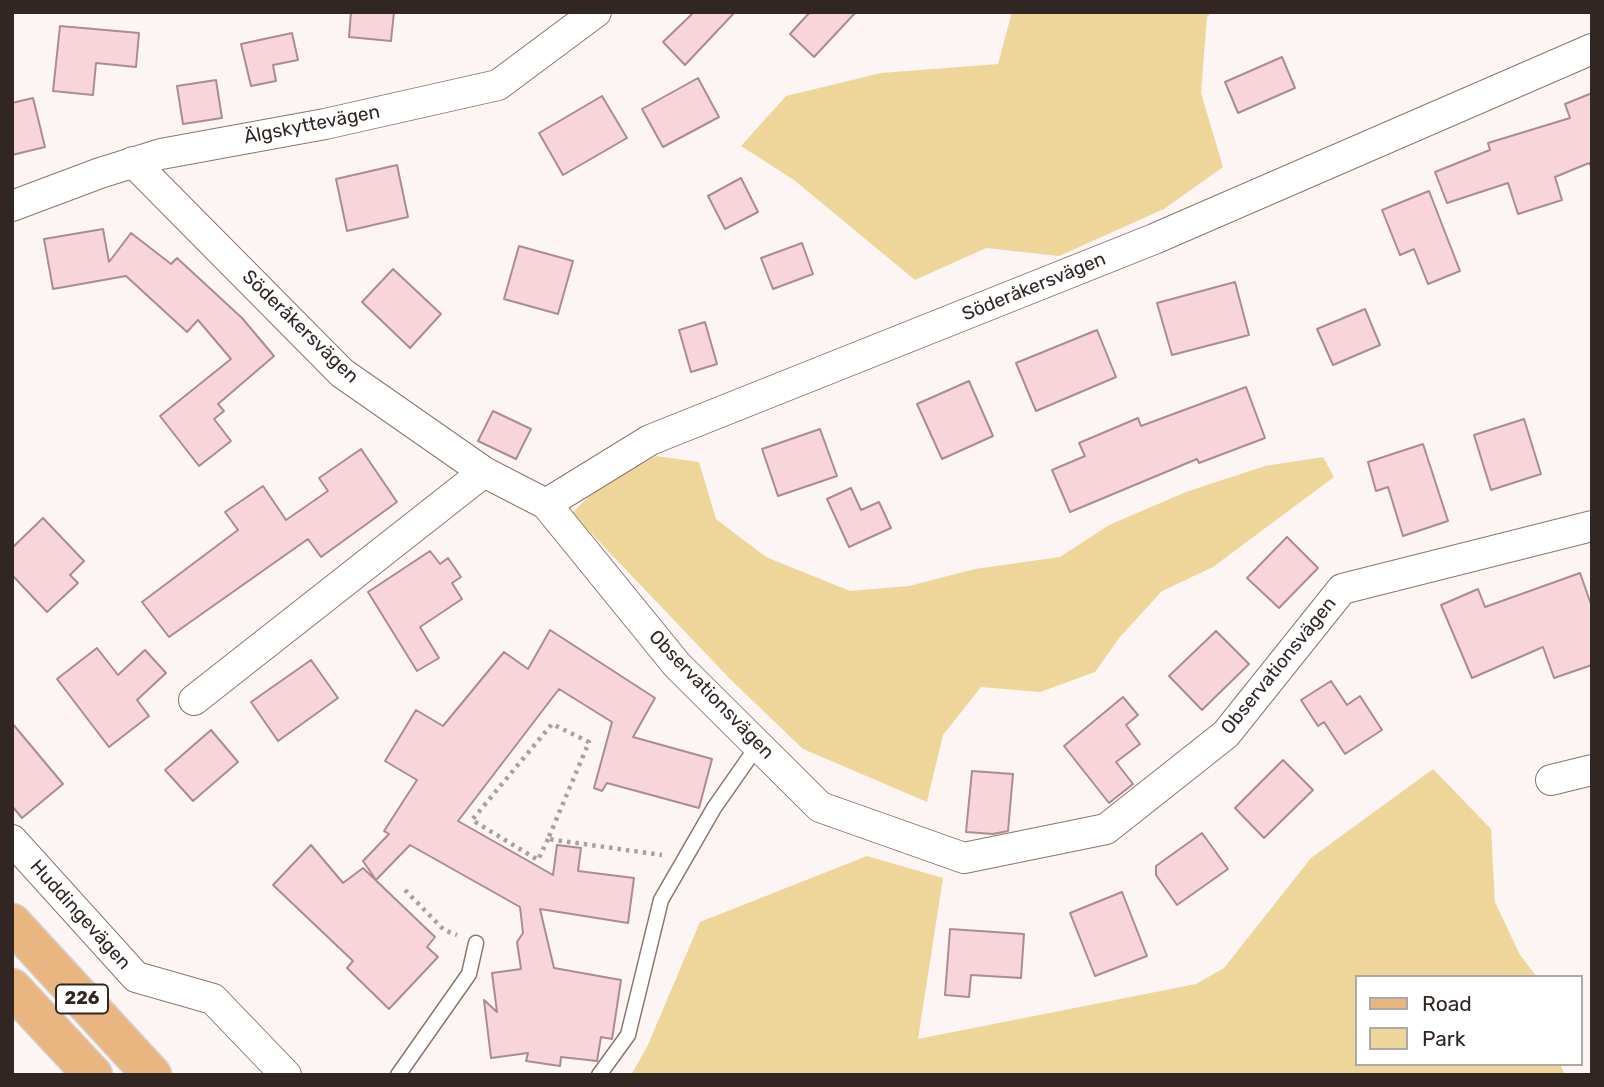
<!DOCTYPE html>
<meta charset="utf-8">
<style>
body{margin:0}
#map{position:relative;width:1604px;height:1087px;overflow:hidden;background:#fcf5f4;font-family:Rubik,sans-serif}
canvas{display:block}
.frame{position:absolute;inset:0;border:14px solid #322623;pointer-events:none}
.legend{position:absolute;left:1355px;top:975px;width:228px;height:91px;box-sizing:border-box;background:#fff;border:2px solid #ada8a7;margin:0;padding:9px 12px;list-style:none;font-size:21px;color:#322623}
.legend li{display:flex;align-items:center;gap:14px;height:35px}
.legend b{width:35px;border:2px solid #ada8a7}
</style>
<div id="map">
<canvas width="1604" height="1087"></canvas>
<div class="frame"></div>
<ul class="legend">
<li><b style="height:9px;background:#e9b681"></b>Road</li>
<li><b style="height:19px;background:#eed69a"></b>Park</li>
</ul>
</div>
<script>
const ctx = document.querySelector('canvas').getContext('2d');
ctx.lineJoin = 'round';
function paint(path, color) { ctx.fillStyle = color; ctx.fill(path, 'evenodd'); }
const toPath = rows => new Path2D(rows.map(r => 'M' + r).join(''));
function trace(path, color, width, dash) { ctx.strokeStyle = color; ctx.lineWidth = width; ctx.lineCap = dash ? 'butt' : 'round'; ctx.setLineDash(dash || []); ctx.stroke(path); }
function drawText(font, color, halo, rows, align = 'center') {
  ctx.font = font + ' Rubik,sans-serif'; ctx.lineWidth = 5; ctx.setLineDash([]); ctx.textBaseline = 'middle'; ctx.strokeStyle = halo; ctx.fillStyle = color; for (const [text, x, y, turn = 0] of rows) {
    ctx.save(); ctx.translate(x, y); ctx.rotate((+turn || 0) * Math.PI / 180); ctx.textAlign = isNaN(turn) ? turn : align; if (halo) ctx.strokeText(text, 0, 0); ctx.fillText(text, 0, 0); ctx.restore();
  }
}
paint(toPath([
 [1012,12,1212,12,1207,17,1201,93,1223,167,1164,209,1059,256,986,248,915,280,794,180,741,146,786,96,881,73,998,64],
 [656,456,699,462,716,519,766,557,850,591,909,586,975,569,1060,557,1109,525,1186,492,1265,466,1323,457,1334,477,1213,567,1162,591,1120,637,1095,672,1040,692,981,687,943,735,927,802,803,749,730,679,572,513,594,491],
 [1433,769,1491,829,1495,902,1520,955,1537,977,1357,977,1357,1064,1560,1064,1565,1075,631,1075,647,1047,700,922,867,856,943,878,918,1039,1196,984,1224,968,1311,858]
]), '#eed69a');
const building = toPath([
 [351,12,394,12,391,41,349,37,351,12],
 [694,12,735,12,685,65,663,42,694,12],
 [810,12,856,12,814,57,790,34,810,12],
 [60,26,139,33,136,67,96,63,93,95,53,91,60,26],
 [292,33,298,60,273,65,276,81,251,86,241,44,292,33],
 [1282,57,1295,88,1238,113,1225,82,1282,57],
 [698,78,719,117,663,147,642,109,698,78],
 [216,80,222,118,183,124,177,86,216,80],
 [1592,93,1592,168,1589,163,1555,177,1562,200,1518,214,1508,183,1447,203,1435,172,1490,150,1488,143,1570,118,1565,104,1592,93],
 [602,96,627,138,563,175,539,133,602,96],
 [33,98,45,147,12,155,12,103,33,98],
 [397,165,408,217,347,231,336,179,397,165],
 [741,178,758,212,725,229,708,196,741,178],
 [1429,191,1460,271,1428,284,1414,249,1400,255,1382,210,1429,191],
 [103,229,109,262,131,233,171,264,177,258,242,318,274,356,218,404,224,411,214,419,231,441,199,466,160,416,231,359,198,320,187,332,126,276,53,289,44,239,103,229],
 [802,243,813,274,773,289,761,258,802,243],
 [519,246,573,261,558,314,504,299,519,246],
 [393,269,441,314,410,348,362,302,393,269],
 [1235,282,1249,335,1172,355,1157,303,1235,282],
 [1365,309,1380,345,1333,365,1317,329,1365,309],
 [705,322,717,364,691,372,679,330,705,322],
 [1097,330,1116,377,1036,411,1016,363,1097,330],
 [969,381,993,436,942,459,917,404,969,381],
 [1246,387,1265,438,1199,463,1197,459,1070,512,1052,470,1085,456,1079,443,1138,418,1141,426,1246,387],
 [493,411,531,429,516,459,478,441,493,411],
 [1524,419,1541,474,1491,490,1474,435,1524,419],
 [820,429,837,476,778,496,762,449,820,429],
 [1423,444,1448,521,1403,536,1388,487,1376,491,1368,462,1423,444],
 [361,449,397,502,321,557,308,539,169,637,142,602,238,530,225,512,263,486,286,520,328,491,319,478,361,449],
 [851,488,861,510,879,502,891,528,849,547,827,499,851,488],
 [43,518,84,561,70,575,78,583,47,612,12,575,12,548,43,518],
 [1287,537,1318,568,1279,608,1247,578,1287,537],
 [430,551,440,564,448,558,461,577,452,583,462,599,420,627,439,658,417,671,368,592,430,551],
 [1580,573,1592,607,1592,665,1554,678,1543,647,1472,678,1441,605,1478,589,1485,607,1580,573],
 [550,630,655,698,633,737,712,759,699,808,607,783,602,791,594,788,612,722,559,689,458,821,553,875,557,845,581,848,578,871,634,878,628,923,540,909,554,968,621,980,612,1039,601,1037,597,1061,561,1057,560,1066,526,1061,528,1053,491,1058,484,1000,497,1012,492,973,521,969,517,942,523,933,520,907,410,845,376,880,363,861,389,834,384,831,417,780,385,761,416,710,443,726,504,652,528,669,550,630],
 [1216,631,1249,664,1202,710,1169,676,1216,631],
 [97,648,118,675,145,650,166,673,137,700,149,716,109,747,57,679,97,648],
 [311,660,338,698,278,741,251,702,311,660],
 [1331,681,1347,705,1360,696,1382,730,1345,754,1324,722,1318,726,1301,700,1331,681],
 [1123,697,1138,715,1126,725,1140,744,1116,762,1133,784,1109,803,1064,746,1123,697],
 [12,723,63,784,22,818,12,806,12,723],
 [211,730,238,762,193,801,165,770,211,730],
 [1283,760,1313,790,1264,838,1235,808,1283,760],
 [972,771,1013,774,1008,831,993,834,966,832,972,771],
 [1202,833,1228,869,1177,905,1156,875,1156,866,1202,833],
 [311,845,343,883,363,868,435,937,427,947,438,957,389,1009,347,968,353,961,273,885,311,845],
 [1122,892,1147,956,1095,976,1070,913,1122,892],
 [950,929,1024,934,1021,978,971,975,969,997,945,995,950,929]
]);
paint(building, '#f7d5da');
trace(building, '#ab8c90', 2);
const service = toPath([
 [398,1075,469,974,476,943],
 [599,1075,628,1035,661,900,714,808,758,745]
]);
const minor = toPath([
 [133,162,342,373,484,472,546,504,650,440,1154,239,1592,49],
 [12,206,100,173,161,154,325,124,498,85,596,12],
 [546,504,677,665,820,807,964,858,1106,829,1226,734,1342,589,1592,526],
 [194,700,484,472],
 [1551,780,1592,770],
 [12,840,136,977,213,999,286,1075]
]);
const primary = toPath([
 [12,923,152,1075],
 [12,988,93,1075]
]);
trace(service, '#90746c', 17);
trace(minor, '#90746c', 32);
trace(primary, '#d6d4d3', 41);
trace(toPath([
 [548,839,538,860,472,820,552,724,589,742,548,839,662,855],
 [405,890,444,930,457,935]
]), '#aaa19f', 4.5, [3.5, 5]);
trace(service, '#fff', 14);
trace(minor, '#fff', 30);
trace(primary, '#e9b681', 38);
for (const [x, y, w] of [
 [82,999,52]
]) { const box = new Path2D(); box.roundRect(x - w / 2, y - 14.5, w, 29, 5); ctx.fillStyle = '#fff'; ctx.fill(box); trace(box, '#322623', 2); }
drawText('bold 18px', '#322623', null, [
 ["226",82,999]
]);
drawText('19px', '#322623', '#fff', [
 ["Älgskyttevägen",312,125,-11],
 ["Söderåkersvägen",1034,287,-22],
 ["Söderåkersvägen",300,327,44],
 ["Observationsvägen",1279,666,-51],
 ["Observationsvägen",711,695,46],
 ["Huddingevägen",80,915,48]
]);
</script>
